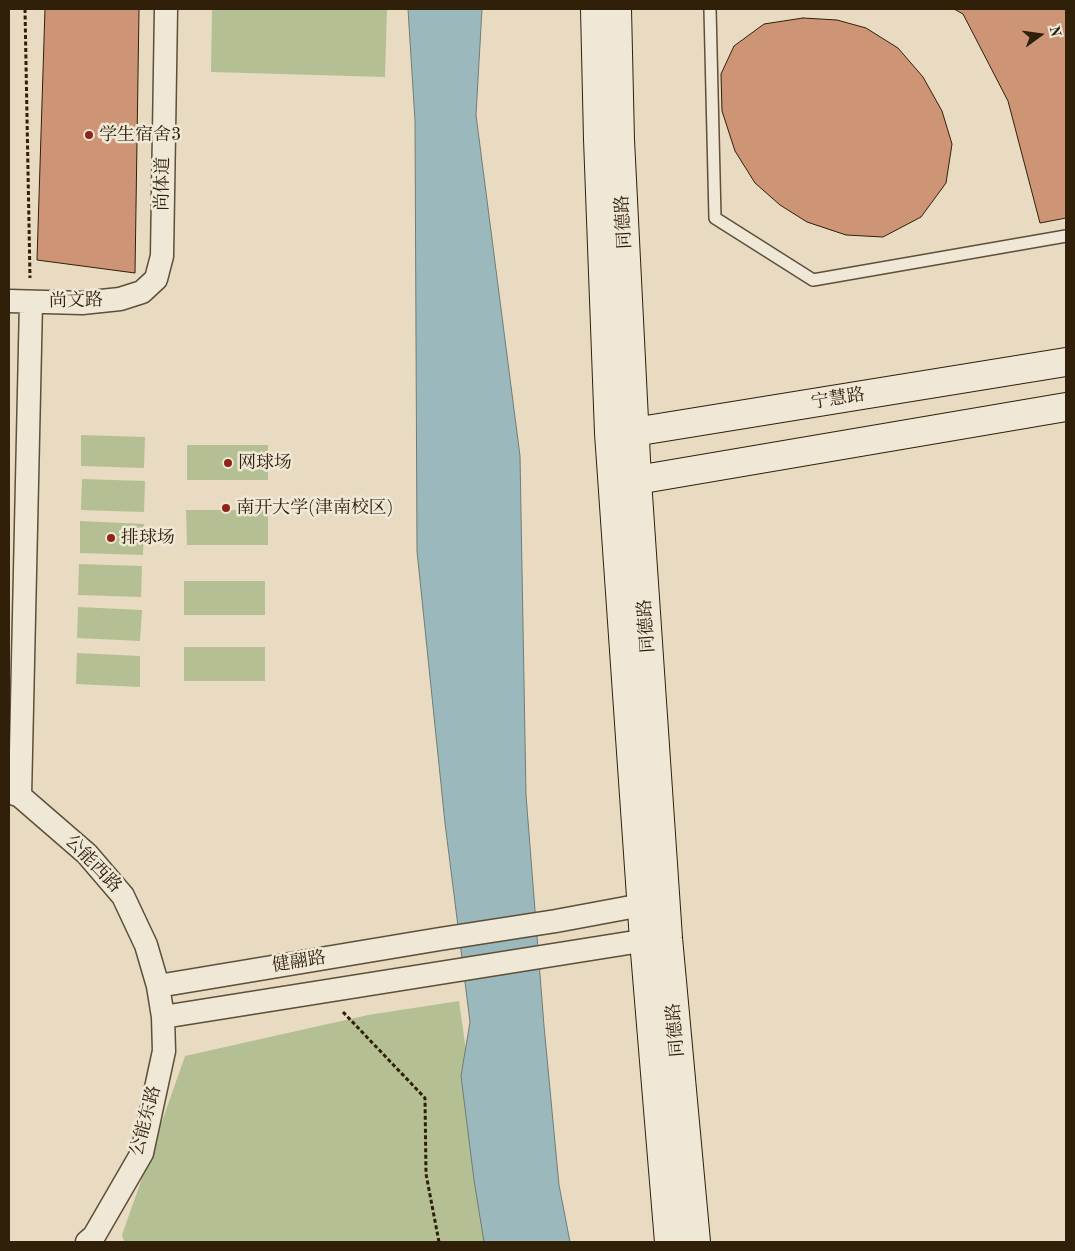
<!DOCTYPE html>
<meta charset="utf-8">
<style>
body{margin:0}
#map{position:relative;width:1075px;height:1251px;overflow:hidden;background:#e8dbc2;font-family:"Old Standard TT",serif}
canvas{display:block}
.frame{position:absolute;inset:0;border:10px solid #30200a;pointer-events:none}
.north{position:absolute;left:1015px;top:10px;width:50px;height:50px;-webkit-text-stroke:4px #f0e8d7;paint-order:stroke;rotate:76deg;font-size:14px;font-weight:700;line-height:20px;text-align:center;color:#30200a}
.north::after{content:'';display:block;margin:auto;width:18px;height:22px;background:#30200a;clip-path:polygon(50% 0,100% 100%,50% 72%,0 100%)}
</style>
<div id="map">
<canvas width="1075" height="1251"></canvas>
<div class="frame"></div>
<div class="north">N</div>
</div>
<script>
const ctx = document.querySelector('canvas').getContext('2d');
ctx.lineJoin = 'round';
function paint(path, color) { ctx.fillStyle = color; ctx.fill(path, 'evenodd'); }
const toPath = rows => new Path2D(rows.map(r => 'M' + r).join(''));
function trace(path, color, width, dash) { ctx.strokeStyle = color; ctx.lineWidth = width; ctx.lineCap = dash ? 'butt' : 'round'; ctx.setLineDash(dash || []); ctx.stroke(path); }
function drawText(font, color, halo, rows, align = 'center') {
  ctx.font = font + ' "Old Standard TT","Noto Serif SC",serif'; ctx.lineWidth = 5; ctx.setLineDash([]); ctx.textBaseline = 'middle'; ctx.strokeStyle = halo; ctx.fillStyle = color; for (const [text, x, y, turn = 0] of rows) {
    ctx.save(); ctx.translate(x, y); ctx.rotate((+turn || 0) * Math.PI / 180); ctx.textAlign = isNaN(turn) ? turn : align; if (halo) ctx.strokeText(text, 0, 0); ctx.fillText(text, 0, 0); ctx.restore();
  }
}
paint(toPath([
 [212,9,387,9,385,77,211,72],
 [81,435,145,437,144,468,81,466],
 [187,445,268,445,268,480,187,480],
 [82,479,145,481,144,512,81,510],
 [186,510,268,510,268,545,187,545],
 [80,521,144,524,143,555,80,553],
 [79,564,142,566,141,597,78,595],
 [184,581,265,581,265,615,184,615],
 [78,607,142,610,140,641,77,638],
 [184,647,265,647,265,681,184,681],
 [77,653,140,656,140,687,76,684],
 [459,1001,493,1242,124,1242,122,1235,185,1056,368,1015]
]), '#b4c094');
const water = toPath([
 [408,9,482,9,476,115,520,456,526,795,544,1026,559,1185,570,1242,484,1242,474,1180,461,1076,470,1022,445,823,417,551,415,121,408,9]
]);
paint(water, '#9bb9bd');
trace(water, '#707c75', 1);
const building = toPath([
 [45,9,139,9,135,273,37,260,45,9],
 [954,9,1066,9,1066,218,1040,223,1008,101,963,14,954,9],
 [803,18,837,20,866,28,898,48,923,77,942,111,952,144,946,183,921,217,883,237,846,235,807,222,780,205,755,183,735,151,722,111,721,74,734,46,764,24,803,18]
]);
paint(building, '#cd9575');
trace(building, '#30200a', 1);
const service = toPath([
 [710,9,715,218,813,280,1066,236]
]);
const minor = toPath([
 [9,301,82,303,120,299,142,292,156,279,162,256,166,9],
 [9,792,20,796,87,854,123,896,146,945,158,986,163,1017,164,1051,142,1153,94,1236,87,1242],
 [20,796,31,302],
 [158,986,440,939,556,921,658,902],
 [163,1017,660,938]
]);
const secondary = toPath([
 [595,9,598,139,609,433,644,940,669,1242],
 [617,9,620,140,637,480,668,938,696,1242],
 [616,433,634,432,1066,362],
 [619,481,637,480,1066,407]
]);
trace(service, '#5e4f38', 14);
trace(minor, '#5e4f38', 25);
trace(secondary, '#30200a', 30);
trace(toPath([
 [25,9,30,278],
 [343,1012,425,1098,426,1174,439,1242]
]), '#30200a', 3, [4, 2.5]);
trace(service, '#f0e8d7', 11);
trace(minor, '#f0e8d7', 22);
trace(secondary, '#f0e8d7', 28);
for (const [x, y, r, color] of [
 [89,135,5,"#8f2418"],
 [228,463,5,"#8f2418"],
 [226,508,5,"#8f2418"],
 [111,538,5,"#8f2418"]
]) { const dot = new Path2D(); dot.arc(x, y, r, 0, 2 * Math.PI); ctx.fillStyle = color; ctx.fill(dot); trace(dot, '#f0e8d7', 2); }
drawText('18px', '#30200a', '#f0e8d7', [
 ["学生宿舍3",99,135],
 ["网球场",238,463],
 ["南开大学(津南校区)",236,508],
 ["排球场",121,538]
], 'left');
drawText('18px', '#30200a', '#f0e8d7', [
 ["尚体道",163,184,-89],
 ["同德路",624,222,-93],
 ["尚文路",76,301,-1],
 ["宁慧路",838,399,-9],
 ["同德路",647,626,-94],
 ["公能西路",93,864,46],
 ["健翮路",299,962,-9],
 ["同德路",676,1030,-95],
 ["公能东路",146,1121,-75]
]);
</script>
